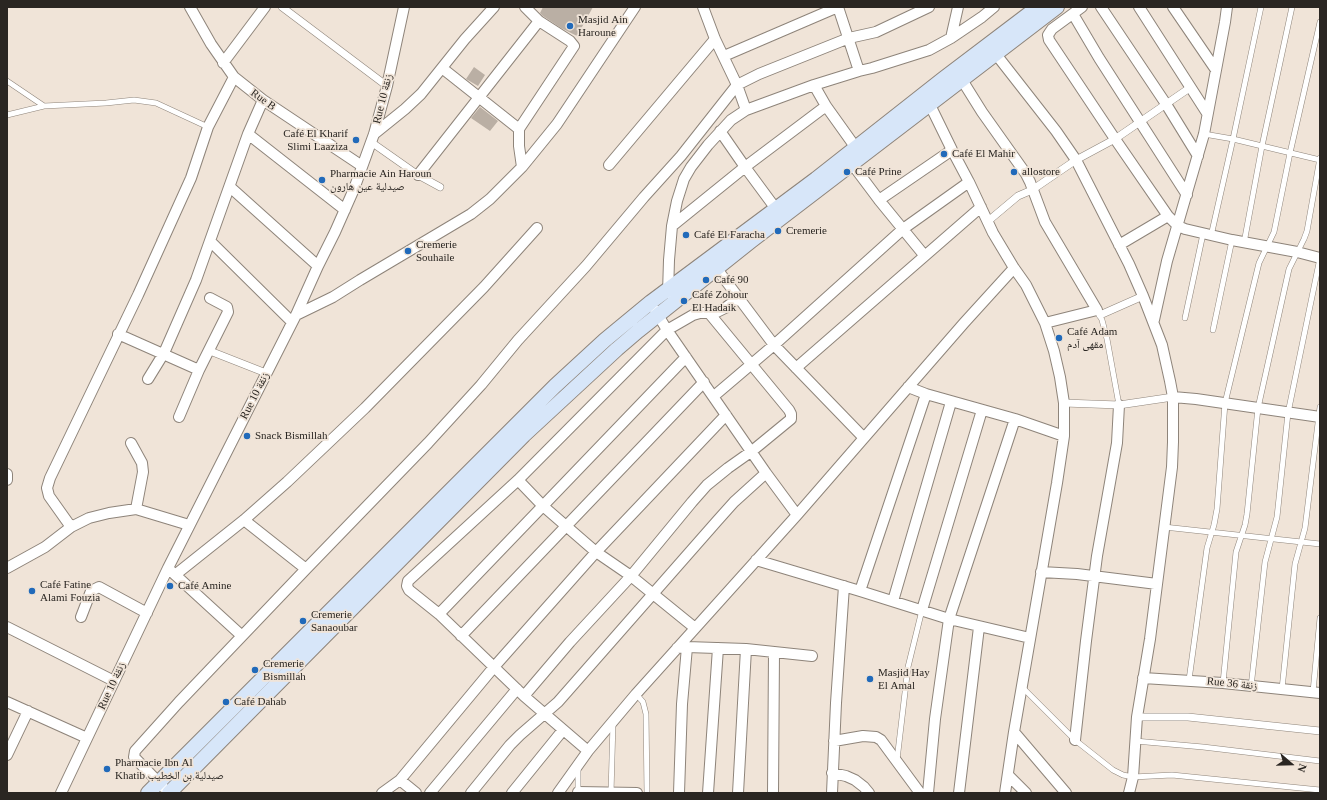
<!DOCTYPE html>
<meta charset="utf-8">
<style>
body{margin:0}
#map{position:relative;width:1327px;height:800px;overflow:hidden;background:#f0e4d8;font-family:"Times New Roman",serif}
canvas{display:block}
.frame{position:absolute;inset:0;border:8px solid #2a2622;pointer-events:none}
.north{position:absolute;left:1271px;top:744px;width:40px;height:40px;-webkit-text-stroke:3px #f0e4d8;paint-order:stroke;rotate:110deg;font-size:11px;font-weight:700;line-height:16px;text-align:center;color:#2a2622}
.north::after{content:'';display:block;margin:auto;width:14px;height:18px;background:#2a2622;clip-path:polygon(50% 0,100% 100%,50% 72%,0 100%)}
</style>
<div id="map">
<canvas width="1327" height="800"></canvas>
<div class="frame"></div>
<div class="north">N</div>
</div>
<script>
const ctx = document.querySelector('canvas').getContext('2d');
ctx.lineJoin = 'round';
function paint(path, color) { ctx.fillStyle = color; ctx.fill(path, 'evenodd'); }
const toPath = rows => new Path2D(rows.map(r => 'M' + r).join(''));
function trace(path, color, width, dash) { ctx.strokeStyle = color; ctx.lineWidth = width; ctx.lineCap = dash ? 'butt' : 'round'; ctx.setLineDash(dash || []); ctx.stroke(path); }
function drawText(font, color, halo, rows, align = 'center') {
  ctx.font = font + ' "Times New Roman","Noto Naskh Arabic",serif'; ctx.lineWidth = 3.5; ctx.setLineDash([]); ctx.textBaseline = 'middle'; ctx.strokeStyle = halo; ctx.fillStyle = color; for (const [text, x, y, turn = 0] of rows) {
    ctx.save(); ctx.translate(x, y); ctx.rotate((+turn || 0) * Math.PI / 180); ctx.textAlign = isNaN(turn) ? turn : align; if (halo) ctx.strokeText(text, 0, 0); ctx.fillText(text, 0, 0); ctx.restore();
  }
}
paint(toPath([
 [543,7,593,7,577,36,561,28,543,16,540,13],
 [474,67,485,75,478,86,466,79],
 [480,107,498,121,490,131,471,118]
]), '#baafa4');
const service = toPath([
 [7,81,44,106,106,103,134,100,156,103,208,127],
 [7,115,44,106],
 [1204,134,1233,139,1320,160],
 [1211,236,1233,139,1261,7],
 [1244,243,1262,146,1292,7],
 [1098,312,1102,320,1107,339,1119,405],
 [1185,318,1203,234],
 [1213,330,1232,240],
 [1164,527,1320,544],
 [1189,680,1207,548,1214,525,1217,509,1225,403,1259,263,1274,232,1290,153,1320,22],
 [1223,683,1236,552,1245,525,1247,514,1258,408,1289,269,1304,239,1307,231,1320,158],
 [1022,687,1075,740,1113,770,1123,775,1133,777,1172,775,1320,790],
 [1251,687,1265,562,1277,517,1288,413,1320,258],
 [1282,689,1295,564,1305,528,1320,407],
 [1313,692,1320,618],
 [636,694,643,702,646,714,647,793],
 [1135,741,1203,747,1320,761],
 [897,760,908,667,922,610],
 [578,768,578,793],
 [611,793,613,722]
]);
const pedestrian = toPath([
 [282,7,387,86],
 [371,142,418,175,440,187],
 [987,222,1018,196,1032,190,1076,160,1115,139,1191,87],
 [1100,315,1143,296],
 [210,351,266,373],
 [1064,403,1119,405,1173,397],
 [1137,717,1188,717,1320,731]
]);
const minor = toPath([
 [190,7,211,44,234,77,263,100,362,166],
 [703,7,715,39,737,85,746,110],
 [838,7,859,71,872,68,929,50,951,38,982,17,994,7],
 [1082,7,1052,29,1048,35,1049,40,1115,139,1168,216],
 [1101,7,1166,104,1198,156],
 [1139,7,1207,113],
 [1173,7,1216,70],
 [1073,14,1099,58,1187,195],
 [951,38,958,7],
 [995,53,1056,131,1076,160,1129,264,1143,296,1162,345,1170,381,1173,397,1173,442,1172,467,1150,639,1137,717,1133,777,1129,793],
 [724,56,838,7],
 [223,63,265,7],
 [442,68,519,129],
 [962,80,982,112,1026,174,1030,182,1045,222,1097,310,1045,323],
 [814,85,826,106,856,148],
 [930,105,952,150,969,182,993,233,1014,268,1026,285,1045,323,1054,351,1060,377,1064,403,1064,436,1057,483,1014,732,1005,793],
 [720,131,745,167,776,209],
 [248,134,345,210],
 [374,134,405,109,421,94,465,39,494,7],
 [852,164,879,200,924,255],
 [609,165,715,39],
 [522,167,519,146,519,129,574,46,570,41,539,21,525,7],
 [418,175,539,21],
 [230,187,318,266],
 [879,200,952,150],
 [672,226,745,167,826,106],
 [210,241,292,322],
 [1119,245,1168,216,1178,226,1185,229,1232,240,1297,252,1320,258],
 [717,269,774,345,864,438],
 [668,293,669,260,672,226,677,201,684,179,691,167,708,145,731,120,746,110,814,85,859,71],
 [655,310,667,330,766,473,797,515],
 [709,313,717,312,725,308,739,298],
 [296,315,333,297,360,280,471,214,490,199,522,167,557,124,635,7],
 [1154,320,1167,261,1204,134,1225,22,1227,7],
 [118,334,199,370],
 [796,368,981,207],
 [148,379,164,353,196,280,248,134,263,100],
 [908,387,926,394,1015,419,1064,436],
 [714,396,774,345,903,229,969,182],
 [1173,397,1196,399,1320,417],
 [179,417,199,370,228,312,227,307,210,298],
 [131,443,142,463,143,472,136,509],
 [7,474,7,480],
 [518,480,543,506,596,552,631,576,695,628],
 [244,520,306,569],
 [71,527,49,496,47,488,50,478,138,295,191,178,208,127,234,77],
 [756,560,860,591,949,619,1030,638],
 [7,568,45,547,71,527,89,518,109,513,136,509,189,525],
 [171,571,242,636],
 [1041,572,1077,574,1157,584],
 [175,575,244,520,287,482,365,408,484,287,537,228],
 [860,591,926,394],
 [893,601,951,402],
 [922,610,982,410],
 [439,614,686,357],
 [81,617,91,591,99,587,147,613],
 [7,627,114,681],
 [461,636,704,382],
 [687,647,746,649,812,656],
 [677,648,687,647,682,704,679,793],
 [1143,678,1223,683,1320,693],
 [524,696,570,642,631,576,692,502,707,485,728,468,752,451,791,419,791,414,789,410,709,313,700,313,693,315,667,330,518,480,408,581,407,586,409,590,439,614,524,696,588,751],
 [7,702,87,738],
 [1014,732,1066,793],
 [1075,740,1086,641,1097,556,1117,443,1119,405],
 [834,741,863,736,876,737,881,740,920,793],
 [7,755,28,711],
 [832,773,846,776,855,780,864,787,869,793],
 [1008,775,1026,793],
 [400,780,416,793],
 [163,787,134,757,135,751,179,702,306,569,428,443,481,385,518,340,586,266,644,197,681,156,737,85,759,74,849,38,876,32,929,7],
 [578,792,637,793],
 [61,793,168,568,296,315,318,266,335,232,354,189,374,134,387,86,404,7],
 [382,793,400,780,494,667,596,552,726,415],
 [430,793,517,689],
 [471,793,510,745,520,735,558,702,717,521,734,502,766,473],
 [512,793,563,730],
 [558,793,588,751,636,694,797,515,964,323,1014,268],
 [708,793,718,648],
 [738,793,746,649],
 [773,793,774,652],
 [832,793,836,703,844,586],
 [928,793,935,719,949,619,1015,419],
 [959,793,979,627]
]);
const secondary = toPath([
 [148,793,555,386,605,340,651,302,816,179,943,79,1038,7],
 [169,793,524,435,617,349,638,331,751,241,1057,7]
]);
trace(service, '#8e847a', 6);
trace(pedestrian, '#8e847a', 8);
trace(minor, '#8e847a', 12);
trace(secondary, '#8e847a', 16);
trace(service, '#fff', 5);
trace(pedestrian, '#fff', 7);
trace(minor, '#fff', 10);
trace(secondary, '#d7e6f9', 14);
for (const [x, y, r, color] of [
 [570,26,4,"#216aba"],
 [356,140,4,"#216aba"],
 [944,154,4,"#216aba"],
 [847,172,4,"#216aba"],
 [1014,172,4,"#216aba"],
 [322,180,4,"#216aba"],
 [778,231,4,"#216aba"],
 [686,235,4,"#216aba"],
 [408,251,4,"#216aba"],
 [706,280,4,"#216aba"],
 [684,301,4,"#216aba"],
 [1059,338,4,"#216aba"],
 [247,436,4,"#216aba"],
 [170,586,4,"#216aba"],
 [32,591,4,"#216aba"],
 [303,621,4,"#216aba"],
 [255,670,4,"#216aba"],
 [870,679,4,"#216aba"],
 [226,702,4,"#216aba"],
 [107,769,4,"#216aba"]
]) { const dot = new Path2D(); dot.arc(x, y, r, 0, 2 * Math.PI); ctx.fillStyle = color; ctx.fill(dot); trace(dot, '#f0e4d8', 1.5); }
drawText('11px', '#2a2622', '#f0e4d8', [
 ["Masjid Ain",578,20],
 ["Haroune",578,33],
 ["Café El Kharif",348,134,"right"],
 ["Slimi Laaziza",348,147,"right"],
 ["Café El Mahir",952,154],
 ["Café Prine",855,172],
 ["allostore",1022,172],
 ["Pharmacie Ain Haroun",330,174],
 ["صيدلية عين هارون",330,187],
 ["Cremerie",786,231],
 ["Café El Faracha",694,235],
 ["Cremerie",416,245],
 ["Souhaile",416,258],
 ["Café 90",714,280],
 ["Café Zohour",692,295],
 ["El Hadaik",692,308],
 ["Café Adam",1067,332],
 ["مقهى آدم",1067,345],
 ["Snack Bismillah",255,436],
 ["Café Fatine",40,585],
 ["Alami Fouzia",40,598],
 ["Café Amine",178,586],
 ["Cremerie",311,615],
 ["Sanaoubar",311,628],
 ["Cremerie",263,664],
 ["Bismillah",263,677],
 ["Masjid Hay",878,673],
 ["El Amal",878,686],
 ["Café Dahab",234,702],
 ["Pharmacie Ibn Al",115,763],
 ["Khatib صيدلية بن الخطيب",115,776]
], 'left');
drawText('11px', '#2a2622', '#f0e4d8', [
 ["Rue 10 زنقة",383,99,-76],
 ["Rue B",263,100,36],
 ["Rue 10 زنقة",255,396,-63],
 ["Rue 36 زنقة",1232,684,6],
 ["Rue 10 زنقة",112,686,-65]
]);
</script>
